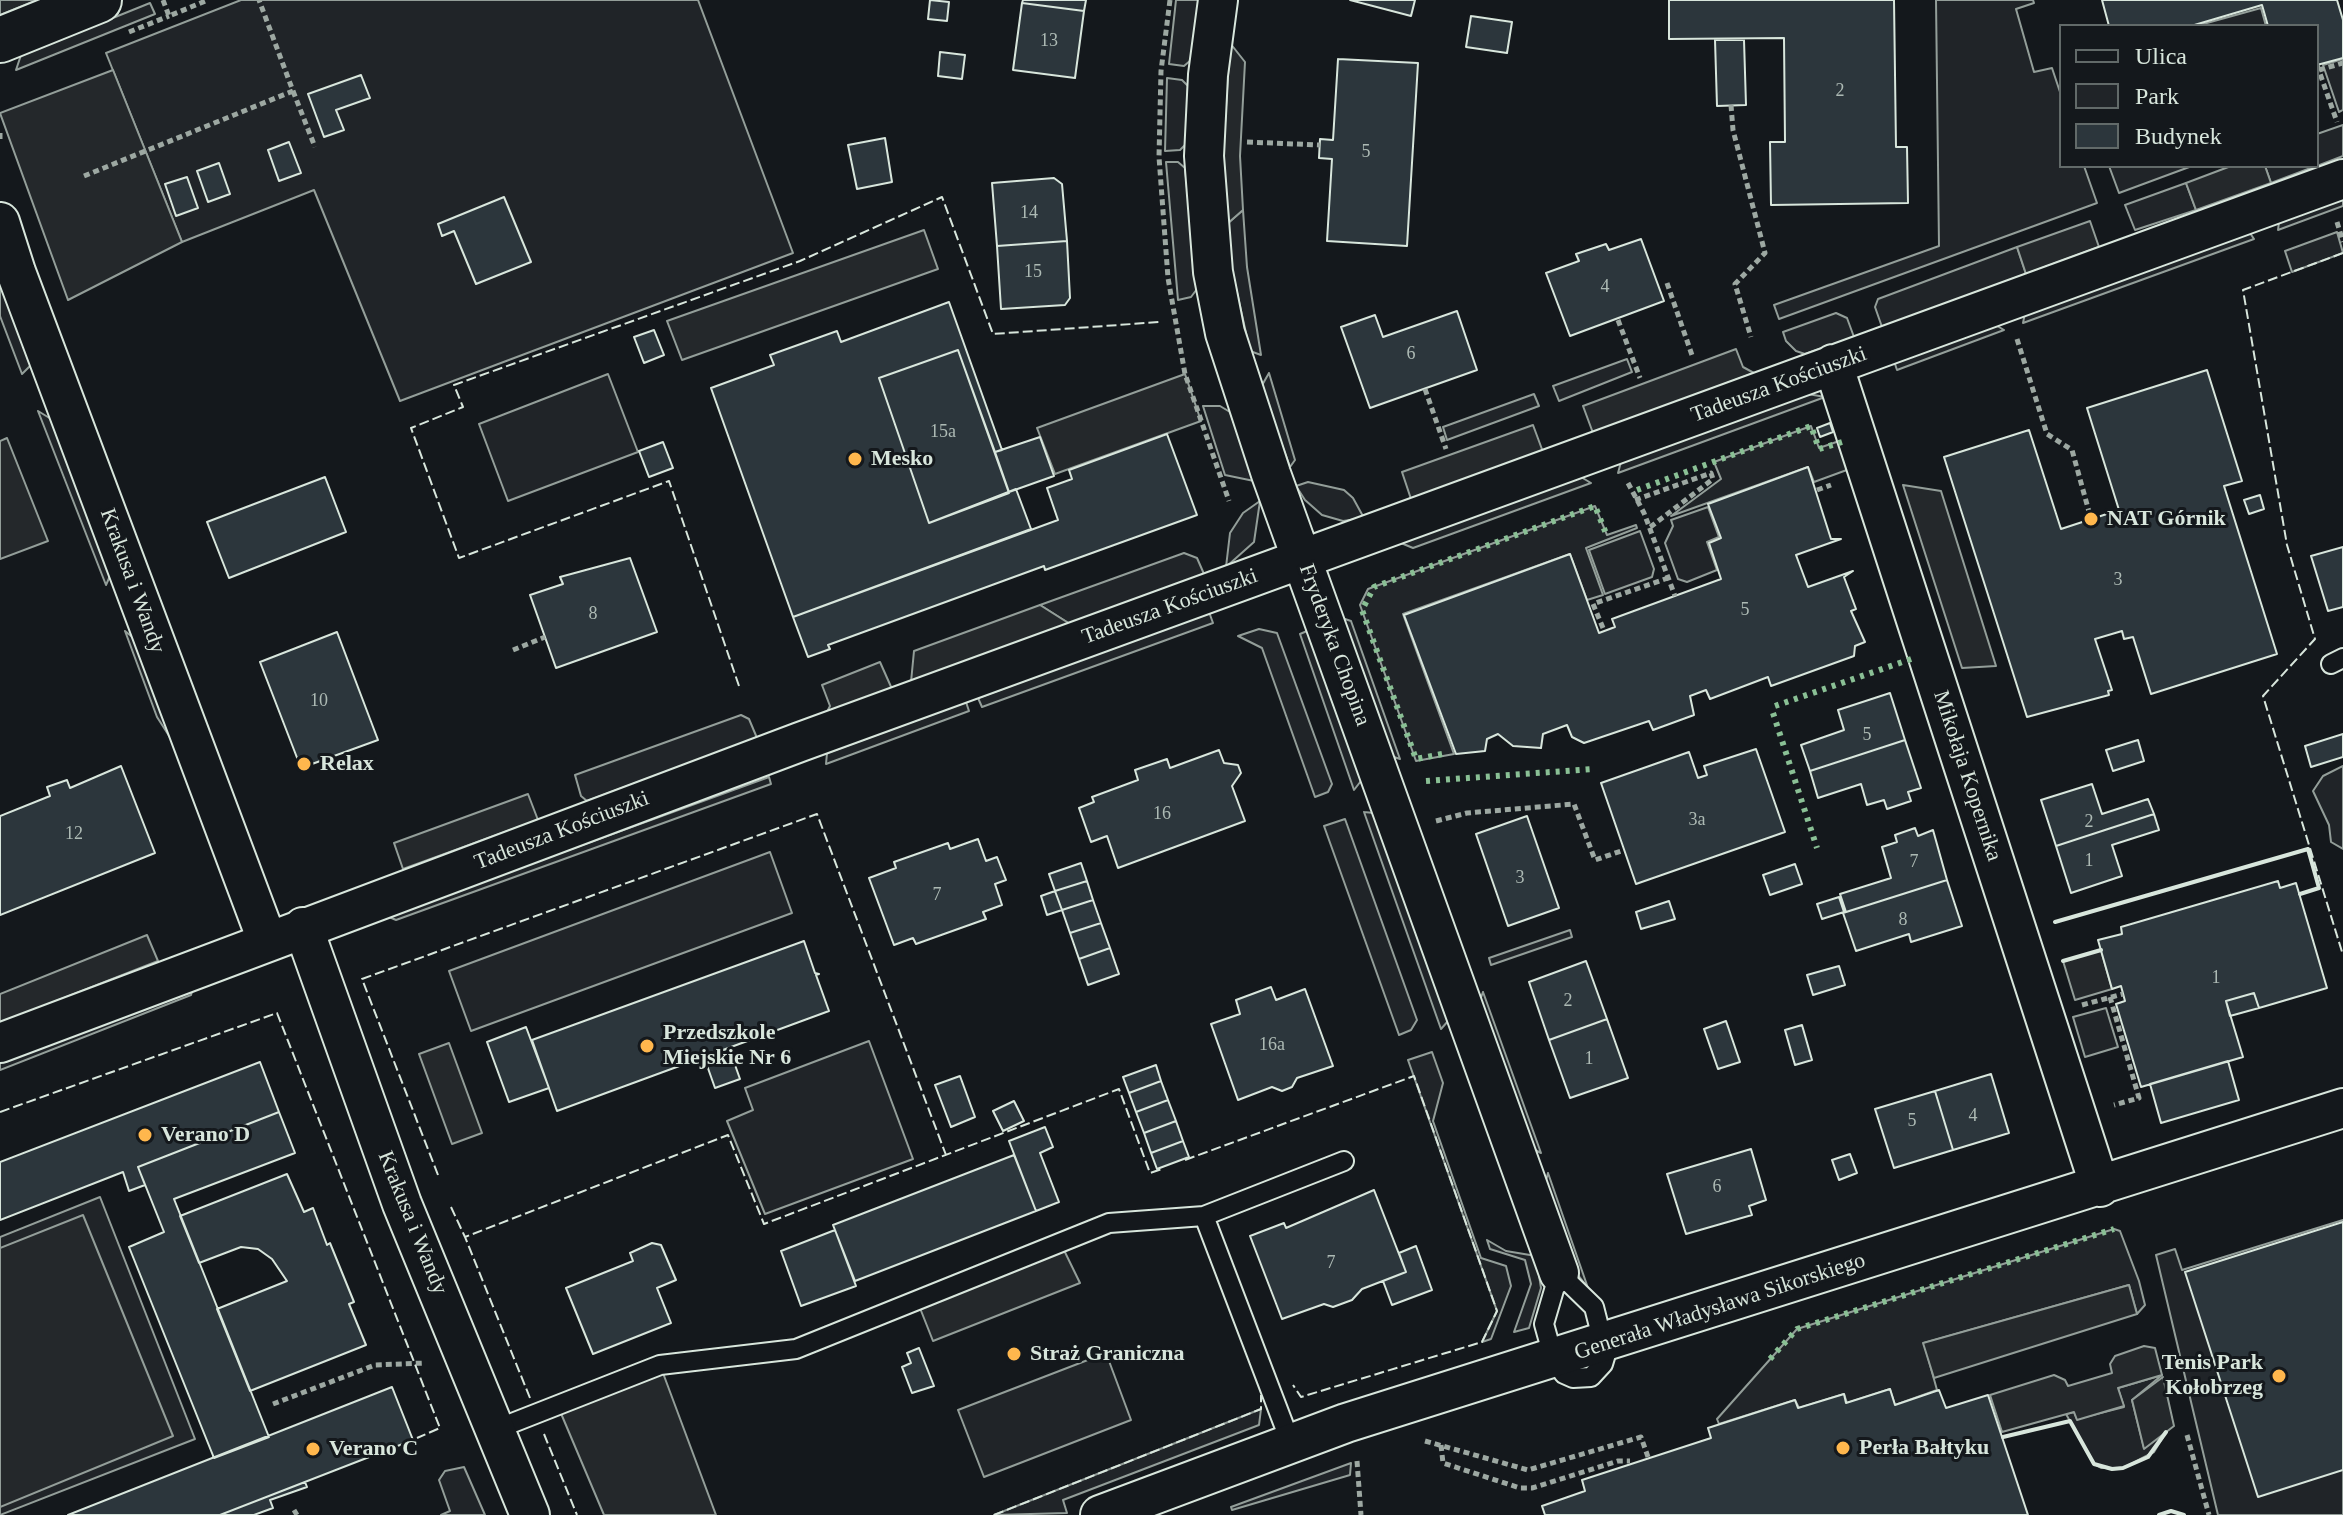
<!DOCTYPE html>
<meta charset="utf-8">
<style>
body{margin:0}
#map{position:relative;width:2343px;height:1515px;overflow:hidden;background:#14181c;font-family:Georgia,serif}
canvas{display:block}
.legend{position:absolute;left:2059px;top:24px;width:260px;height:144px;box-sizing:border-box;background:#14181c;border:2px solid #626a69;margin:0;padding:10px 14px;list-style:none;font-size:24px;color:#d8e6dc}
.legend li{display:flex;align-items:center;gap:16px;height:40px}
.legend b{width:40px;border:2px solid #626a69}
</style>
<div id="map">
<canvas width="2343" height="1515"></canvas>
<ul class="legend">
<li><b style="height:10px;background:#14181c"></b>Ulica</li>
<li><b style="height:22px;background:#202428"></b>Park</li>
<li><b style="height:22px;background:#2c363c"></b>Budynek</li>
</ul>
</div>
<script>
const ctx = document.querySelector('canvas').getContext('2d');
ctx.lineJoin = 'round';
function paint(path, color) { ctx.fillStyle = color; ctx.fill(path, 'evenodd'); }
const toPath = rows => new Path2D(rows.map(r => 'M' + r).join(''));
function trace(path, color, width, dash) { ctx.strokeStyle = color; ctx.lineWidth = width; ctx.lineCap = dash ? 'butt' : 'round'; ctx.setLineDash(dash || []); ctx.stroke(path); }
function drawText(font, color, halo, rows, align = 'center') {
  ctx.font = font + ' Georgia,serif'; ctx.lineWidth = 6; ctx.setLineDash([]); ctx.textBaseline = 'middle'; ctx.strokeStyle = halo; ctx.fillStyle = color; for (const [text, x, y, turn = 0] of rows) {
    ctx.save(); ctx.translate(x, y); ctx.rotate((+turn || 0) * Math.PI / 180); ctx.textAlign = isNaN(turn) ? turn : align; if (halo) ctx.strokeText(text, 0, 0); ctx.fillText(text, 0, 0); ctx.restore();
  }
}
const green = toPath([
 [241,0,698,0,793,253,400,401,314,190,182,242,106,53,241,0],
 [1176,0,1199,0,1191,60,1184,66,1169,64,1176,0],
 [1936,0,2033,0,2034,3,2016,9,2034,72,2052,68,2061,95,2061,166,2084,166,2097,203,1779,319,1774,305,1939,246,1936,0],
 [150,3,155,14,16,70,21,55,150,3],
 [2261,8,2266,26,2196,26,2261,8],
 [2343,59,2343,110,2339,112,2323,65,2343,59],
 [1167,78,1182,80,1188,86,1186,144,1180,150,1165,151,1167,78],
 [2343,125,2343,156,2317,166,2317,134,2343,125],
 [1166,162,1178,162,1185,168,1197,289,1191,297,1178,300,1166,162],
 [2109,166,2192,166,2119,193,2109,166],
 [2265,166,2316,166,2271,183,2265,166],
 [2186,183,2196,210,2135,230,2125,205,2186,183],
 [2343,197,2343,206,2278,230,2279,222,2343,197],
 [1243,210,1247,267,1261,355,1250,351,1232,270,1227,224,1243,210],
 [2337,232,2343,253,2292,272,2285,251,2337,232],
 [2250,233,2254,239,2023,323,2025,313,2250,233],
 [2017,247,2026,274,1882,327,1875,307,1878,299,2017,247],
 [0,278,31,359,30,366,22,374,0,316,0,278],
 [1836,313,1847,318,1854,337,1805,354,1796,351,1786,341,1783,332,1836,313],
 [1994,324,2004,330,1897,370,1894,361,1994,324],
 [1627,359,1632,372,1559,401,1553,386,1627,359],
 [1269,373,1295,460,1290,467,1261,387,1269,373],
 [608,374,638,452,508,501,479,424,608,374],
 [1534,394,1539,406,1447,440,1443,427,1534,394],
 [1808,394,1825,397,1618,473,1621,462,1808,394],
 [1203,406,1220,406,1230,412,1254,481,1225,475,1203,406],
 [38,411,56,422,110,576,106,585,38,411],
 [1811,426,1819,448,1845,439,1855,467,1814,482,1808,467,1671,516,1721,479,1714,462,1811,426],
 [1581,477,1591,483,1413,548,1401,543,1581,477],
 [1308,482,1344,490,1353,498,1364,518,1343,521,1322,515,1305,500,1296,486,1308,482],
 [1260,501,1254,542,1226,567,1230,533,1243,513,1260,501],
 [1595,506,1607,535,1636,525,1637,528,1586,548,1603,595,1587,600,1570,554,1403,614,1454,754,1416,761,1360,605,1368,589,1595,506],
 [1708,507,1719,537,1707,542,1717,570,1687,582,1678,579,1665,543,1673,526,1671,520,1708,507],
 [1640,531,1654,569,1652,577,1605,594,1589,550,1640,531],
 [1184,553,1197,558,1204,574,1070,624,1040,605,1184,553],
 [1209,612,1213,623,982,707,978,698,1209,612],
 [1342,618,1351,621,1400,759,1391,756,1342,618],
 [1259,629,1277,633,1332,784,1328,792,1315,797,1262,648,1238,636,1259,629],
 [125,631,136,640,173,742,157,717,125,631],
 [1307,631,1364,777,1354,790,1300,634,1307,631],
 [966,702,969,711,826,764,827,753,966,702],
 [741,715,749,719,757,738,587,801,581,796,575,775,741,715],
 [2343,766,2343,849,2331,842,2329,825,2313,791,2323,776,2343,766],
 [769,777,771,784,396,920,387,916,769,777],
 [1364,812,1374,813,1449,1020,1441,1029,1364,812],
 [1345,819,1417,1020,1411,1030,1399,1035,1324,826,1345,819],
 [770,852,792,913,471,1031,449,971,770,852],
 [1570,930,1572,937,1491,965,1489,958,1570,930],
 [193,988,191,995,0,1070,0,1063,193,988],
 [1483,992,1541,1153,1533,1149,1480,1000,1483,992],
 [2106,1008,2118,1047,2085,1057,2073,1017,2106,1008],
 [869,1041,913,1159,765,1214,727,1121,753,1110,745,1088,869,1041],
 [1432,1052,1443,1083,1433,1121,1481,1258,1506,1266,1511,1286,1491,1339,1482,1342,1497,1311,1408,1060,1432,1052],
 [1548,1173,1588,1288,1575,1271,1545,1184,1548,1173],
 [100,1197,195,1439,0,1515,0,1237,100,1197],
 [2343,1220,2343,1515,2218,1515,2156,1255,2175,1249,2182,1270,2343,1220],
 [2114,1229,2120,1231,2139,1281,2145,1305,2137,1314,2129,1285,1924,1343,1937,1390,1895,1405,1890,1389,1847,1403,1844,1394,1799,1408,1795,1400,1719,1424,1717,1419,1797,1329,2114,1229],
 [1487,1240,1506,1251,1536,1256,1541,1288,1529,1328,1514,1332,1531,1284,1525,1260,1490,1249,1487,1240],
 [1106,1353,1131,1420,984,1477,958,1410,1106,1353],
 [2162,1375,2132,1400,2144,1448,2166,1432,2154,1452,2123,1468,2101,1468,2094,1464,2066,1414,2074,1412,2077,1419,2124,1407,2118,1388,2162,1375],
 [1261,1409,1259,1425,1063,1500,1067,1513,994,1515,1261,1409],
 [1351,1463,1350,1475,1232,1510,1231,1507,1351,1463],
 [464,1467,485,1515,441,1515,450,1511,439,1480,445,1471,464,1467]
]);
paint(green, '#202428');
trace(green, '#939e99', 2);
const parking = toPath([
 [0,0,37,0,0,15,0,0],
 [1230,43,1245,62,1240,156,1243,210,1227,224,1223,155,1230,43],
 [113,70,182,242,68,300,0,113,113,70],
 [2231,166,2265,166,2271,183,2196,210,2186,183,2231,166],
 [2090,221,2099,247,2026,274,2017,247,2090,221],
 [924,230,938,269,682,360,667,321,924,230],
 [1736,349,1743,367,1754,373,1593,433,1583,406,1736,349],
 [1185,374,1201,421,1055,474,1037,428,1185,374],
 [1533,425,1543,452,1411,499,1402,472,1533,425],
 [7,438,48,541,0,559,0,441,7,438],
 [1903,485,1941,491,1996,666,1962,668,1903,485],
 [1040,605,1070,624,911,682,914,651,1040,605],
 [880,662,892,689,827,712,830,706,822,685,880,662],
 [528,794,538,820,403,869,394,843,528,794],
 [147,935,158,961,0,1023,0,994,147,935],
 [2101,950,2112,989,2075,1000,2063,961,2101,950],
 [449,1043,482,1133,452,1144,419,1054,449,1043],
 [83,1215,173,1436,0,1507,0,1248,83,1215],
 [1060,1242,1080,1283,933,1341,916,1298,1060,1242],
 [2129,1285,2137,1314,1934,1378,1923,1343,2129,1285],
 [2144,1346,2155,1348,2162,1375,2118,1388,2124,1406,2077,1420,2074,1412,2002,1432,1990,1395,2054,1375,2065,1380,2068,1386,2112,1373,2110,1364,2115,1356,2144,1346],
 [660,1365,716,1515,604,1515,557,1404,660,1365],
 [2163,1377,2174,1426,2144,1449,2132,1400,2163,1377]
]);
paint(parking, '#24282b');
trace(parking, '#939e99', 2);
const building = toPath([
 [930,0,949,2,947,21,928,19,930,0],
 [1023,0,1086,0,1084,11,1022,3,1023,0],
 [1350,0,1415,0,1411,16,1350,0],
 [1669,0,1894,0,1896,147,1907,147,1908,203,1771,205,1770,142,1785,142,1784,38,1669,39,1669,0],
 [2102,0,2337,0,2343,20,2343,58,2317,65,2317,26,2268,26,2262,5,2191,26,2109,26,2102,0],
 [1022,3,1084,11,1075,78,1013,70,1022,3],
 [1471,16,1512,22,1507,53,1466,47,1471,16],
 [1715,40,1744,40,1746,105,1717,106,1715,40],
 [940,52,965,55,962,79,938,76,940,52],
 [1338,59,1418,63,1407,246,1327,241,1332,159,1319,158,1320,139,1333,140,1338,59],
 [361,75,370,98,336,110,344,130,324,137,308,94,361,75],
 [885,138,892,182,857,189,848,145,885,138],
 [289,142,301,173,279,181,268,150,289,142],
 [219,163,230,194,208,202,197,171,219,163],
 [187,177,198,208,176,216,165,184,187,177],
 [1054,178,1062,184,1067,241,997,246,992,183,1054,178],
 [504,197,531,262,476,284,454,231,442,236,438,224,504,197],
 [1641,239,1664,301,1570,336,1546,273,1579,261,1576,254,1606,244,1609,250,1641,239],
 [1067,241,1070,298,1065,305,1001,309,997,246,1067,241],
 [949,302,1002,450,995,452,958,350,879,378,929,523,1016,489,1031,529,793,617,711,388,774,365,770,355,837,331,841,342,949,302],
 [1457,311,1477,370,1370,408,1341,327,1375,315,1383,337,1457,311],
 [654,330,664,355,644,363,634,337,654,330],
 [958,350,1009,493,929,523,879,378,958,350],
 [2207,370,2242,481,2224,486,2277,654,2151,694,2133,637,2124,639,2122,631,2095,639,2112,690,2108,691,2109,695,2027,717,1944,457,2029,430,2061,529,2119,510,2087,408,2207,370],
 [1830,423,1833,432,1820,437,1817,428,1830,423],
 [1167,434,1197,515,1045,570,1044,566,828,645,830,649,808,657,793,617,1058,520,1047,488,1072,479,1069,470,1167,434],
 [1040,437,1054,476,1009,492,995,452,1040,437],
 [663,442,673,468,649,477,639,451,663,442],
 [1808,467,1831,539,1841,539,1796,555,1808,587,1853,571,1844,577,1856,609,1851,611,1865,642,1855,646,1854,656,1771,686,1768,677,1710,699,1706,690,1690,696,1694,715,1653,730,1649,721,1584,743,1572,737,1567,725,1543,734,1541,748,1513,746,1498,734,1487,739,1485,751,1456,754,1404,615,1570,554,1599,633,1615,627,1612,619,1721,579,1709,543,1721,538,1708,504,1808,467],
 [325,477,346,532,229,578,207,522,325,477],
 [2260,495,2264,509,2249,514,2244,500,2260,495],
 [2343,547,2343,607,2328,611,2311,556,2343,547],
 [630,558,657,632,556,668,530,595,563,584,560,577,630,558],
 [337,632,378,740,301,768,260,662,337,632],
 [1890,693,1905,740,1810,771,1801,745,1844,730,1838,710,1890,693],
 [2343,734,2343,757,2311,767,2305,746,2343,734],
 [1905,740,1921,788,1908,792,1911,801,1887,809,1884,800,1867,805,1861,784,1818,798,1810,771,1905,740],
 [2138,740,2144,761,2113,771,2106,750,2138,740],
 [1756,749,1785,832,1636,884,1601,783,1689,752,1698,778,1707,775,1704,766,1756,749],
 [1219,750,1224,763,1238,765,1241,773,1232,786,1245,821,1118,868,1107,836,1091,842,1079,808,1094,802,1092,797,1138,780,1135,770,1167,759,1170,768,1219,750],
 [121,766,155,853,0,915,0,816,50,796,47,787,67,780,70,788,121,766],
 [2092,784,2102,814,2148,799,2154,814,2056,846,2041,800,2092,784],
 [2154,814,2159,830,2112,845,2122,876,2071,893,2056,846,2154,814],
 [1527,816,1559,908,1508,926,1476,834,1527,816],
 [1915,828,1918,836,1933,830,1947,880,1846,912,1840,894,1891,878,1882,847,1897,842,1895,835,1915,828],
 [978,839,986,861,997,857,1006,880,995,884,1002,905,983,912,986,919,916,944,913,938,894,945,869,878,896,868,894,862,948,843,950,849,978,839],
 [1081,863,1087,881,1055,891,1049,874,1081,863],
 [1795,864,1802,884,1770,895,1763,875,1795,864],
 [1947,880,1962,926,1911,942,1909,934,1856,951,1843,913,1947,880],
 [1087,881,1093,900,1062,910,1055,891,1087,881],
 [2278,881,2280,888,2296,883,2327,988,2259,1008,2254,993,2226,1001,2243,1057,2141,1087,2116,1004,2125,1001,2121,986,2112,989,2098,940,2122,934,2121,927,2278,881],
 [1055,891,1062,910,1047,915,1041,896,1055,891],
 [1839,897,1844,912,1822,919,1817,904,1839,897],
 [1093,900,1101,923,1070,933,1062,910,1093,900],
 [1669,901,1675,919,1641,929,1636,912,1669,901],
 [1101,923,1110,948,1079,959,1070,933,1101,923],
 [804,941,815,973,819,974,816,975,829,1011,557,1111,532,1040,804,941],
 [1110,948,1119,974,1088,985,1079,959,1110,948],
 [1586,961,1607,1019,1549,1040,1529,982,1586,961],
 [1839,966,1845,985,1813,995,1807,975,1839,966],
 [1271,987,1276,1000,1305,989,1333,1066,1297,1078,1292,1087,1282,1091,1272,1087,1238,1100,1211,1024,1240,1014,1236,1000,1271,987],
 [2254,993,2259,1008,2230,1016,2226,1001,2254,993],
 [1607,1019,1628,1078,1570,1098,1549,1040,1607,1019],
 [1726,1021,1740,1062,1718,1069,1704,1029,1726,1021],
 [1802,1025,1812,1060,1795,1065,1785,1030,1802,1025],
 [526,1027,549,1088,509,1102,487,1042,526,1027],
 [729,1048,740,1079,715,1088,704,1057,729,1048],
 [2228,1061,2239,1100,2161,1123,2150,1084,2228,1061],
 [260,1062,279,1112,138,1167,145,1185,129,1191,123,1172,0,1220,0,1162,260,1062],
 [1156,1065,1161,1081,1129,1093,1123,1077,1156,1065],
 [1991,1074,2009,1133,1953,1150,1935,1091,1991,1074],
 [960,1076,975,1117,951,1127,935,1085,960,1076],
 [1161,1081,1168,1100,1136,1112,1129,1093,1161,1081],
 [1935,1091,1953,1150,1894,1168,1875,1109,1935,1091],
 [1168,1100,1176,1121,1144,1133,1136,1112,1168,1100],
 [1014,1101,1024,1121,1003,1131,993,1111,1014,1101],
 [279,1112,295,1153,174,1199,269,1437,214,1458,129,1247,164,1232,138,1167,279,1112],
 [1176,1121,1183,1141,1151,1153,1144,1133,1176,1121],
 [1045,1127,1053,1147,1040,1153,1059,1202,1036,1211,1009,1141,1045,1127],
 [1183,1141,1189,1157,1157,1169,1151,1153,1183,1141],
 [1751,1149,1766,1200,1749,1206,1752,1215,1686,1234,1667,1174,1751,1149],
 [1850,1154,1857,1173,1839,1180,1832,1160,1850,1154],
 [1014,1155,1036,1211,855,1281,833,1225,1014,1155],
 [287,1174,304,1212,313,1208,327,1245,330,1243,354,1302,349,1304,366,1345,250,1391,217,1309,287,1281,272,1259,258,1249,241,1247,199,1263,180,1216,287,1174],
 [1374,1190,1406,1272,1362,1289,1352,1300,1333,1307,1324,1304,1282,1319,1250,1236,1284,1223,1286,1228,1374,1190],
 [2343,1222,2343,1470,2258,1497,2185,1272,2343,1222],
 [835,1230,856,1286,801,1306,781,1251,835,1230],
 [652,1243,661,1245,676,1280,657,1288,671,1323,593,1354,566,1288,633,1261,630,1253,652,1243],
 [1416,1246,1432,1290,1392,1305,1383,1281,1406,1272,1399,1253,1416,1246],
 [919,1348,934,1386,912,1393,902,1367,911,1363,907,1353,919,1348],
 [392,1387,413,1440,220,1515,68,1515,392,1387],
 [1890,1389,1895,1405,1939,1390,1946,1408,1988,1395,2028,1515,1545,1515,1542,1506,1585,1491,1582,1480,1711,1438,1708,1428,1795,1400,1798,1408,1844,1394,1846,1403,1890,1389],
 [305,1482,307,1487,270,1500,273,1508,254,1515,220,1515,305,1482]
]);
paint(building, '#2c363c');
trace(building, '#d8e6dc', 2);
const lane = toPath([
 [2331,664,2343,658],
 [1559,1273,1594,1307,1606,1354,1603,1364,1591,1377,1573,1378,1564,1374,1554,1360,1544,1324,1559,1273],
 [497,1429,660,1365,796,1349,1109,1223,1204,1216],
 [1290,1441,1204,1216,1344,1161]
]);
const street = toPath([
 [1218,0,1208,75,1204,156,1213,272,1225,333,1271,474,1559,1273],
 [0,222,16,272,267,940],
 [1833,364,2100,1187],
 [303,927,402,1204,530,1515],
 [0,1043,800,742,2343,179],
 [1100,1515,1346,1423,2343,1108]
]);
const secondary = toPath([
 [0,40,99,0]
]);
trace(lane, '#d8e6dc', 22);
trace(street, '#d8e6dc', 42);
trace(secondary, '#d8e6dc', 48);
trace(toPath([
 [163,0,169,16,208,0],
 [1170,0,1161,71,1159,157,1168,278,1185,374,1229,501],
 [129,32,169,16],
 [2317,65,2337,122],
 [2319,70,2343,63],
 [293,91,315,147],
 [1731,105,1733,130,1765,253,1735,284,1751,337],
 [0,133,0,140],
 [1247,142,1320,145],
 [84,176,293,91,259,0],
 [2337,222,2343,242],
 [1667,283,1693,358],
 [1618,320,1640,378],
 [2017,339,2047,434,2072,450,2091,519],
 [1425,389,1446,449],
 [1628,483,1644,513,1675,596],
 [1817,490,1831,485],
 [1635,500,1711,473,1713,479,1649,528],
 [1603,628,1593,604,1668,578],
 [513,650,545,637],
 [1436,821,1467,813,1574,804,1595,860,1624,850],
 [2110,997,2139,1098,2114,1105],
 [2082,1005,2123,994],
 [273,1404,375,1365,425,1363],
 [2187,1435,2209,1515],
 [1425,1441,1528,1470,1641,1437,1648,1457],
 [1441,1445,1443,1463,1520,1488,1532,1488,1618,1461,1630,1461],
 [1357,1461,1361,1515],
 [294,1510,297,1515]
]), '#9da8a2', 5, [6, 4]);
trace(lane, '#14181c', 18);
trace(street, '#14181c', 38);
trace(secondary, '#14181c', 44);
trace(toPath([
 [1637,490,1811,426,1819,449,1842,442],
 [1775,706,1914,658],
 [1773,713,1817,848],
 [1442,754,1416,759,1362,610,1374,587,1595,506,1607,536],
 [1426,781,1593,769],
 [1770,1359,1797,1329,2114,1229]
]), '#8ac095', 6, [4, 6]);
trace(toPath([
 [2343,253,2243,290,2287,545,2315,639,2263,696,2343,955],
 [739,686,669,481,459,558,411,428,463,407,454,385,800,261,942,197,993,334,1160,322],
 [0,1112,277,1013,440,1428,417,1438],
 [1185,1160,1414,1076,1497,1311,1482,1342,1301,1397,1293,1385],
 [438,1175,362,979,817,814,946,1155],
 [451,1207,465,1237],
 [530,1398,465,1237,728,1135,764,1224,1119,1089,1150,1173,1162,1169],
 [544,1434,577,1515],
 [994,1515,1261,1409,1261,1395]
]), '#d8e6dc', 2, [10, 4]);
trace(toPath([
 [2055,922,2308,849,2319,888,2300,894],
 [2063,961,2101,950],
 [2003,1437,2070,1421,2094,1464,2112,1469,2123,1468,2148,1457,2166,1432],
 [2159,1515,2171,1511,2184,1515]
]), '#d8e6dc', 4);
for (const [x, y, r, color] of [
 [855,459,8,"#ffb74d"],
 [2091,519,8,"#ffb74d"],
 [304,764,8,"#ffb74d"],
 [647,1046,8,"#ffb74d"],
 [145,1135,8,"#ffb74d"],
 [1014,1354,8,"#ffb74d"],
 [2279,1376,8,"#ffb74d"],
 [1843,1448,8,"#ffb74d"],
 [313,1449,8,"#ffb74d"]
]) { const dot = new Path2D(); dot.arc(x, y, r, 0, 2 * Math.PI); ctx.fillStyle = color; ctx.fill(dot); trace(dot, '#14181c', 3); }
drawText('18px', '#adbab4', null, [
 ["13",1049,41],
 ["2",1840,91],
 ["5",1366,152],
 ["14",1029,213],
 ["15",1033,272],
 ["4",1605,287],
 ["6",1411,354],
 ["15a",943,432],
 ["3",2118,580],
 ["5",1745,610],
 ["8",593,614],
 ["10",319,701],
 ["5",1867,735],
 ["16",1162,814],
 ["3a",1697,820],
 ["2",2089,822],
 ["12",74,834],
 ["1",2089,861],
 ["7",1914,862],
 ["3",1520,878],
 ["7",937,895],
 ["8",1903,920],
 ["1",2216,978],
 ["2",1568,1001],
 ["16a",1272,1045],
 ["1",1589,1059],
 ["4",1973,1116],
 ["5",1912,1121],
 ["6",1717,1187],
 ["7",1331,1263]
]);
drawText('22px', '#d8e6dc', '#14181c', [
 ["Tadeusza Kościuszki",1779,385,-20],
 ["Krakusa i Wandy",132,581,70],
 ["Tadeusza Kościuszki",1170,607,-20],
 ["Fryderyka Chopina",1334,645,70],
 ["Mikołaja Kopernika",1967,776,72],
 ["Tadeusza Kościuszki",562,831,-21],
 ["Krakusa i Wandy",412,1223,68],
 ["Generała Władysława Sikorskiego",1720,1307,-18]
]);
drawText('bold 22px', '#d8e6dc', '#14181c', [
 ["Mesko",871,459],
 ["NAT Górnik",2107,519],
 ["Relax",320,764],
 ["Przedszkole",663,1033],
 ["Miejskie Nr 6",663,1058],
 ["Verano D",161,1135],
 ["Straż Graniczna",1030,1354],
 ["Tenis Park",2263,1363,"right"],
 ["Kołobrzeg",2263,1388,"right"],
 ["Perła Bałtyku",1859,1448],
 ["Verano C",329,1449]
], 'left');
</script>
